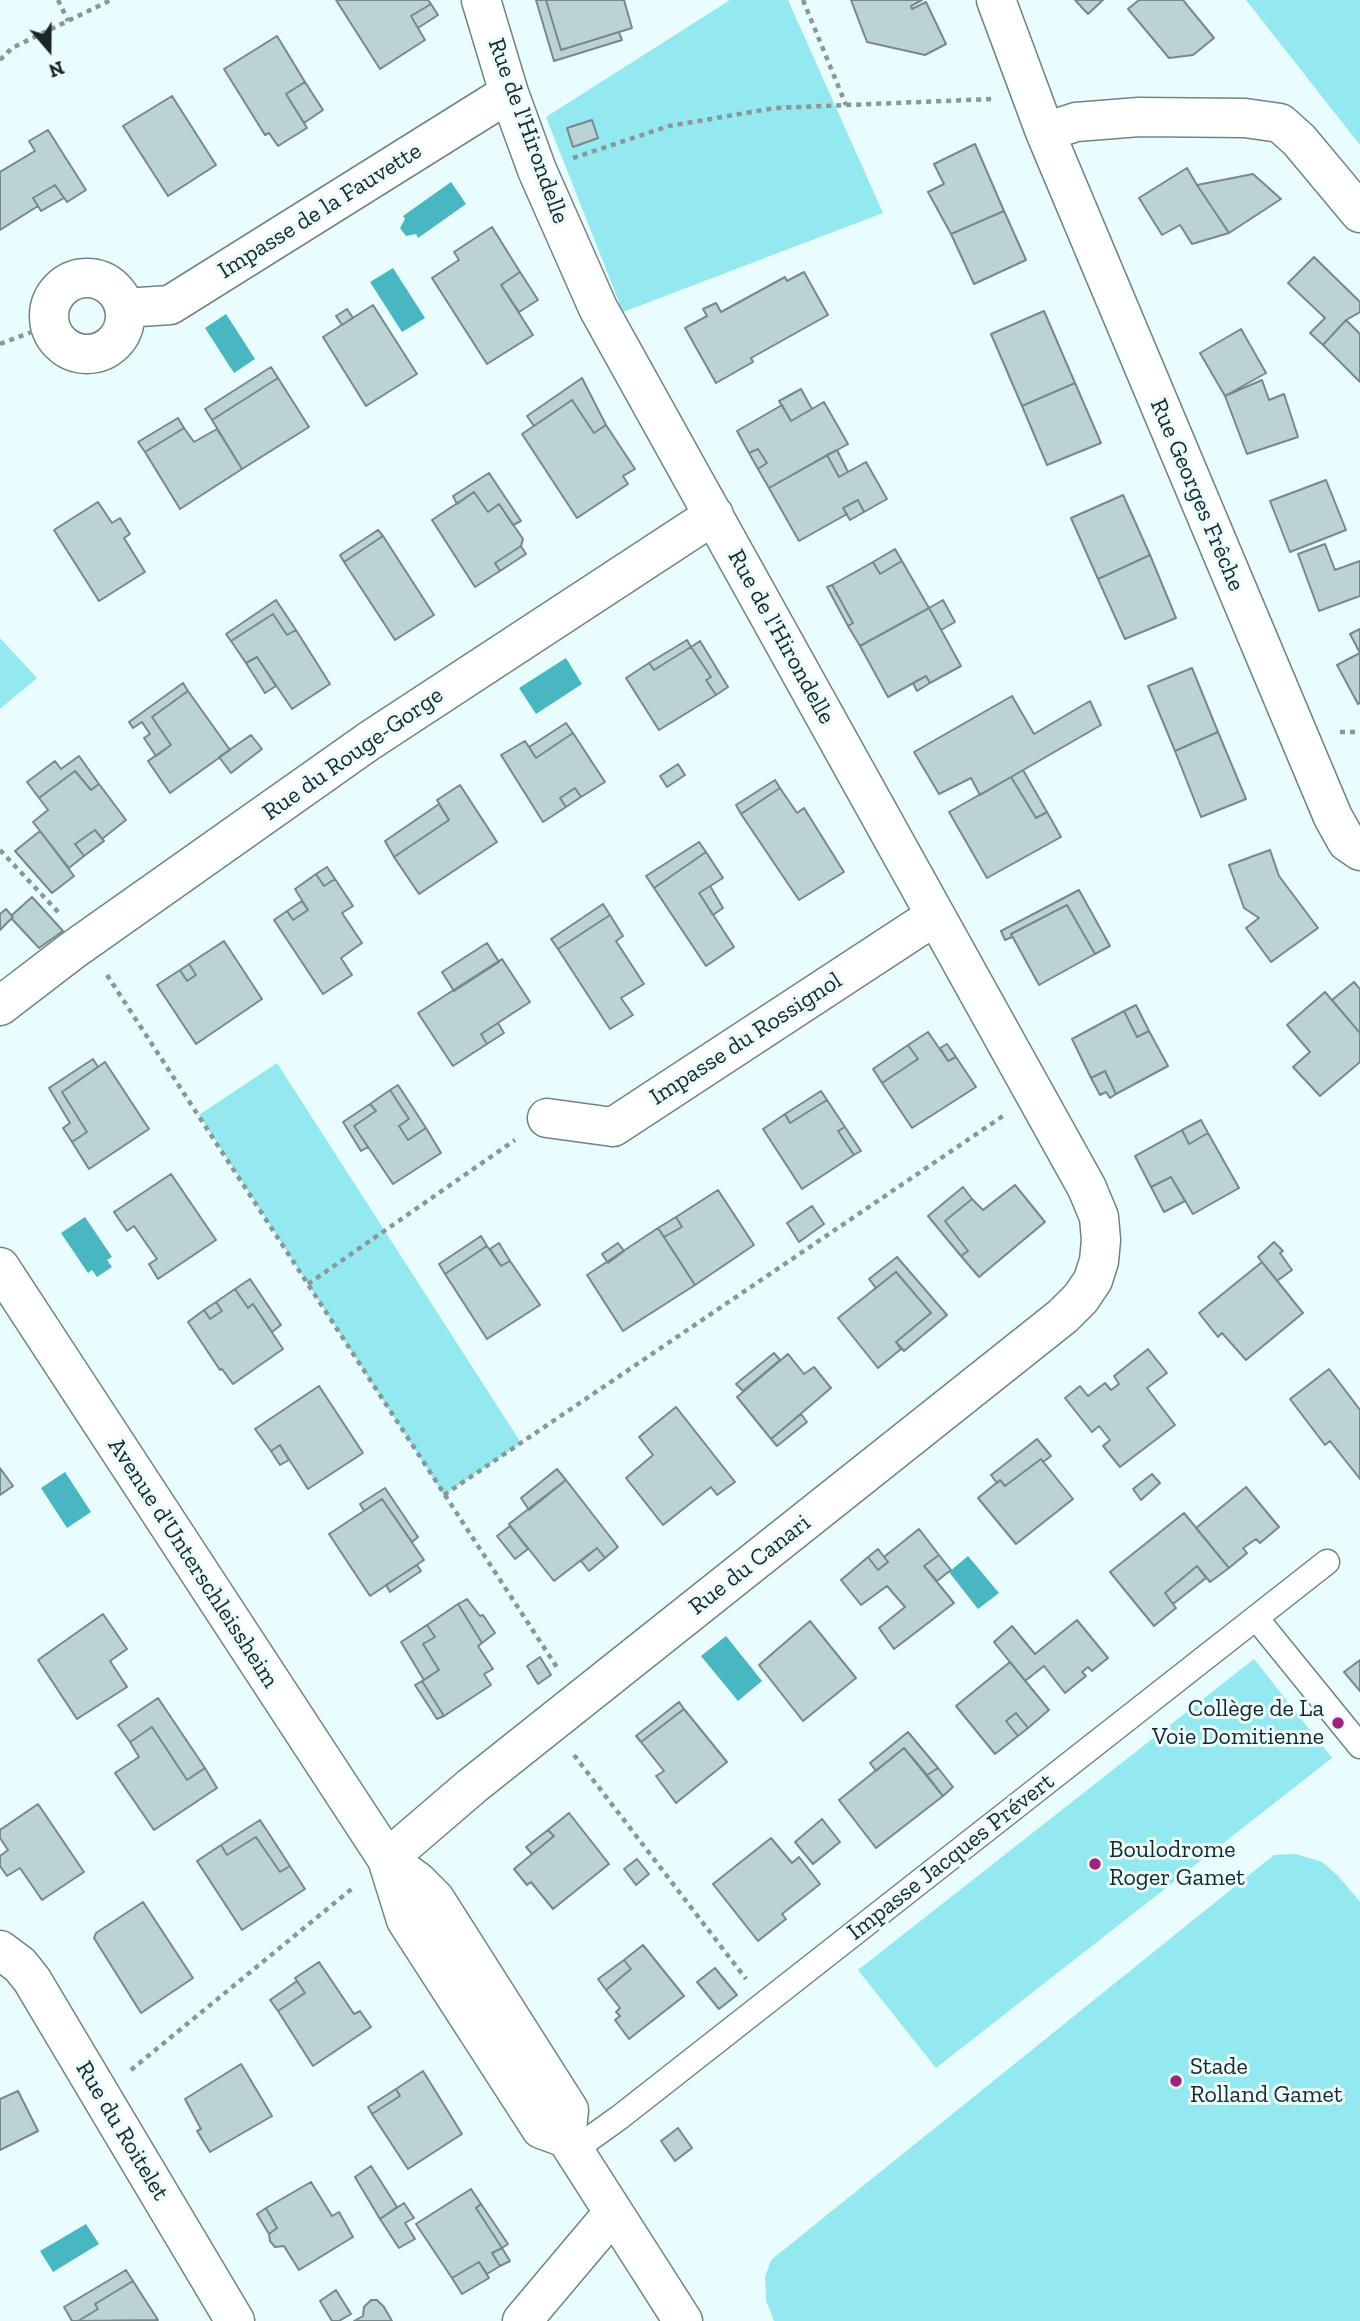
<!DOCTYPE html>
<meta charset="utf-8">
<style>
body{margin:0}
#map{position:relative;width:1360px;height:2321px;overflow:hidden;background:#e9fcfe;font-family:"Zilla Slab",serif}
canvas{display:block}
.north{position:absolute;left:14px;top:14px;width:70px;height:70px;-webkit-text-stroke:5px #e9fcfe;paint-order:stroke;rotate:160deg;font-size:19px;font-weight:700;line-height:28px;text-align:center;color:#1d2626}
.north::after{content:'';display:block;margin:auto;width:24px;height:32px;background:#1d2626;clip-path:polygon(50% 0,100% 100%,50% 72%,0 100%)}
</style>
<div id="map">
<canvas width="1360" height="2321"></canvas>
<div class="north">N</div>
</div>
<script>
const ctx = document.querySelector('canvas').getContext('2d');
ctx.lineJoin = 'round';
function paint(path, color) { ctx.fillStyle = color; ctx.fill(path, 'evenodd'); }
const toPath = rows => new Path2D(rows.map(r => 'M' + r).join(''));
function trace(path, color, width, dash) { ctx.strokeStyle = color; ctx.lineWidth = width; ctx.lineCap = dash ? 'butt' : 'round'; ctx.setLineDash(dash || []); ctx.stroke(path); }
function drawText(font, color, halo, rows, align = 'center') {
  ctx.font = font + ' "Zilla Slab",serif'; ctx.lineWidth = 6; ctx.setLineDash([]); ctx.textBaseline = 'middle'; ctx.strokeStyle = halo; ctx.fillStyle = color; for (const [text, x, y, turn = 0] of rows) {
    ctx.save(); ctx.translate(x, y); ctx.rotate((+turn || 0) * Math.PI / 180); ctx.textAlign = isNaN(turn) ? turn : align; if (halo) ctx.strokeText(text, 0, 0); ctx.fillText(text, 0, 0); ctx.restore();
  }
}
paint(toPath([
 [730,0,788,0,883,213,623,312,546,117],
 [1246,0,1360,0,1360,145],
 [0,638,37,678,0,709],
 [277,1063,521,1443,444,1495,199,1115],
 [1254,1659,1332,1758,936,2068,858,1970],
 [1296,1854,1322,1862,1339,1877,1360,1902,1360,2321,774,2321,766,2300,765,2277,771,2260,1274,1855]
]), '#94e8f0');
paint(toPath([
 [451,182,466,204,418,238,416,234,406,236,400,228,405,219,403,216],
 [393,268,425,318,402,332,370,282],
 [226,314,255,359,234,373,205,328],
 [566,658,582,684,536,714,519,688],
 [85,1217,112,1257,107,1260,112,1267,97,1277,92,1270,88,1273,61,1233],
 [65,1472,91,1512,67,1528,41,1488],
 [968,1556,999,1593,978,1609,949,1572],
 [726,1636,762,1681,738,1701,701,1656],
 [86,2224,99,2244,53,2272,40,2251]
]), '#48b7c1');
const building = toPath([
 [336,0,428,0,431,4,411,16,425,40,380,69,336,0],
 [536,0,546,0,561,50,619,32,622,40,554,61,536,0],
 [546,0,624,0,632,28,561,50,546,0],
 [851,0,922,0,911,6,912,9,926,2,946,44,925,55,867,42,851,0],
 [1075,0,1103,0,1088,14,1075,0],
 [1139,0,1183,0,1214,38,1193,55,1169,58,1128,9,1139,0],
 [431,4,438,15,418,28,411,16,431,4],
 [277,36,305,82,286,94,307,128,278,146,269,133,265,135,224,69,277,36],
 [305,82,323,110,304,123,286,94,305,82],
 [172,96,216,165,168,196,123,126,172,96],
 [592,120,598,138,573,147,567,128,592,120],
 [48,130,86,190,67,202,55,185,33,198,38,206,0,230,0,172,35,151,29,141,48,130],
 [975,144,1004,211,951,234,928,192,944,184,934,164,975,144],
 [1187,168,1197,185,1229,233,1192,244,1180,225,1162,235,1139,198,1187,168],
 [1253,174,1281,199,1229,233,1197,185,1253,174],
 [55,185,64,198,41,211,33,198,55,185],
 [1004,211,1026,260,974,284,951,234,1004,211],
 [492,227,520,272,501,285,533,335,487,364,432,278,459,260,454,252,492,227],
 [1314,257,1360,302,1360,312,1346,320,1323,345,1310,333,1325,318,1288,283,1314,257],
 [520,272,538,300,519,312,501,285,520,272],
 [804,272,828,315,751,358,753,362,716,383,685,328,707,316,703,309,716,303,721,312,785,277,787,281,804,272],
 [373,305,417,374,366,406,323,337,373,305],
 [347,309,353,318,342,325,336,316,347,309],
 [1044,311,1075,383,1022,406,991,334,1044,311],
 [1346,320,1360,334,1360,382,1323,345,1346,320],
 [1241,329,1266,373,1225,396,1200,353,1241,329],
 [271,367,278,378,212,420,205,409,271,367],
 [278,378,309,427,242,469,212,420,278,378],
 [582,378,606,425,594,433,572,400,534,426,527,416,582,378],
 [1262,380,1269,400,1284,394,1298,437,1247,454,1225,396,1262,380],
 [1075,383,1101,443,1047,465,1022,406,1075,383],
 [801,389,812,409,791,421,779,401,801,389],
 [572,400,594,433,606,425,635,469,623,476,628,484,577,518,522,434,572,400],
 [824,402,848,444,769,488,758,469,767,463,758,449,749,453,737,431,782,405,791,421,824,402],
 [178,418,184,428,145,452,138,442,178,418],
 [184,428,194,442,217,429,242,469,180,509,145,452,184,428],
 [758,449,767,463,758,469,749,453,758,449],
 [837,450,848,472,839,477,827,455,837,450],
 [827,455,839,477,866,462,887,499,864,512,858,500,843,508,847,514,799,541,769,488,827,455],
 [489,473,521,521,513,525,499,504,488,512,474,492,457,504,453,496,489,473],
 [1326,480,1346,530,1290,552,1270,501,1326,480],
 [474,492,488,512,499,504,523,539,521,546,495,563,500,571,475,587,432,520,474,492],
 [1123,495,1150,555,1098,579,1071,518,1123,495],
 [858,500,864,512,850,520,843,508,858,500],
 [98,502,112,523,120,518,130,534,124,538,145,572,99,601,54,530,98,502],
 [378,530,383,536,344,562,340,555,378,530],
 [383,536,434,615,395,640,344,562,383,536],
 [1325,544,1335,570,1360,561,1360,596,1319,611,1298,554,1325,544],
 [521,546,526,554,500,571,495,563,521,546],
 [895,549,902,561,880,574,873,562,895,549],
 [1150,555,1176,618,1125,639,1098,579,1150,555],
 [902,561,929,608,860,646,848,626,853,623,832,585,873,562,880,574,902,561],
 [832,585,853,623,848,626,827,587,832,585],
 [276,600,296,630,287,635,273,614,231,641,226,634,276,600],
 [943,600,955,622,941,630,929,608,943,600],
 [929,608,961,666,930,683,926,676,888,697,860,646,929,608],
 [273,614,287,635,296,630,330,684,292,709,257,657,246,663,231,641,273,614],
 [1360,629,1360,703,1358,704,1337,665,1360,653,1350,634,1360,629],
 [687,640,691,647,654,670,649,663,687,640],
 [700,641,728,687,716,695,706,680,711,677,691,647,700,641],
 [691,647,711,677,706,680,716,695,659,730,626,678,649,663,654,670,691,647],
 [257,657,276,686,265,693,246,663,257,657],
 [1192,668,1218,732,1175,751,1148,686,1192,668],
 [926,676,930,683,917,691,913,683,926,676],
 [183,683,188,691,152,717,171,745,156,756,144,738,150,734,142,722,133,728,129,722,183,683],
 [188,691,230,750,170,793,148,761,171,745,152,717,188,691],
 [1012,696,1034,734,1090,701,1101,725,980,795,971,778,939,794,914,752,1012,696],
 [566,723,573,733,536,758,529,747,566,723],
 [1218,732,1246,799,1201,817,1175,751,1218,732],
 [573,733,605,782,581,797,575,788,560,798,566,807,543,822,501,755,525,741,536,758,573,733],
 [251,735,262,749,231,773,219,757,251,735],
 [79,756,99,784,91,790,75,771,39,798,27,782,55,761,61,769,79,756],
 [678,764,685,775,667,787,660,776,678,764],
 [1023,770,1047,812,1036,818,1011,777,1023,770],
 [75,771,91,790,99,784,126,820,102,839,95,830,75,844,84,856,69,868,33,822,48,810,39,798,75,771],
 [1011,777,1036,818,1047,812,1061,837,987,878,949,812,1011,777],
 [775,780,780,788,741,814,736,805,775,780],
 [460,785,497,842,419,894,394,857,449,820,437,800,460,785],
 [575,788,581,797,566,807,560,798,575,788],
 [780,788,797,813,804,808,844,872,799,900,741,814,780,788],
 [439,804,449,820,394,857,385,841,439,804],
 [95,830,104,841,84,856,75,844,95,830],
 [40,831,74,876,52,893,15,851,40,831],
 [699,842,706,852,654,888,646,876,699,842],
 [1270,850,1279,876,1318,928,1271,962,1246,928,1259,918,1244,908,1229,865,1270,850],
 [706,852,723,878,699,893,734,947,706,966,654,888,706,852],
 [327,867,335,879,324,886,316,874,327,867],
 [316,874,324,886,335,879,353,906,342,913,362,943,341,958,352,975,323,994,274,920,287,911,293,920,308,910,295,889,316,874],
 [710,886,723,908,713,915,699,893,710,886],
 [1079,890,1110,946,1095,954,1067,905,1011,934,1012,937,1005,940,1001,931,1079,890],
 [32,897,63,931,39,948,12,919,12,915,32,897],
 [302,901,308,910,293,920,287,911,302,901],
 [603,904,610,915,558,949,551,939,603,904],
 [1067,905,1095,954,1039,985,1011,934,1067,905],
 [6,909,13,917,0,930,0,914,6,909],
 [610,915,623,936,616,941,644,984,621,998,633,1015,610,1029,558,949,610,915],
 [224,941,262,999,196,1044,157,985,180,970,187,981,196,975,189,964,224,941],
 [487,943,499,962,454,991,442,972,487,943],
 [502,959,530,1002,481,1034,487,1044,453,1066,418,1013,502,959],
 [189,964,196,975,187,981,180,970,189,964],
 [1354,982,1360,989,1360,1033,1332,1000,1354,982],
 [1325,992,1360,1033,1360,1062,1320,1096,1293,1067,1310,1052,1287,1025,1325,992],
 [1136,1005,1149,1031,1137,1037,1124,1011,1136,1005],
 [1124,1011,1137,1037,1149,1031,1168,1066,1116,1094,1105,1071,1091,1078,1072,1039,1124,1011],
 [498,1023,504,1033,487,1044,481,1034,498,1023],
 [928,1032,948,1061,956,1057,976,1087,912,1128,882,1083,918,1059,908,1045,928,1032],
 [947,1044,956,1057,948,1061,940,1048,947,1044],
 [908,1045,918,1059,882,1083,873,1069,908,1045],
 [93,1059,98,1067,62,1092,87,1132,72,1142,63,1128,70,1123,49,1088,93,1059],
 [105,1062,149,1129,89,1169,72,1142,87,1132,62,1092,105,1062],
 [1105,1071,1116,1094,1110,1098,1106,1092,1100,1095,1091,1078,1105,1071],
 [398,1085,426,1128,408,1140,399,1126,409,1119,390,1090,398,1085],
 [390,1090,409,1119,399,1126,408,1140,426,1128,441,1153,393,1184,354,1126,376,1111,370,1104,390,1090],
 [821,1091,827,1100,790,1123,785,1114,821,1091],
 [827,1100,845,1127,838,1131,854,1155,802,1189,763,1129,785,1114,790,1123,827,1100],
 [370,1104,376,1111,354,1126,368,1147,361,1151,343,1122,370,1104],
 [1201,1120,1208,1133,1189,1144,1182,1130,1201,1120],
 [845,1127,861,1151,854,1155,838,1131,845,1127],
 [1182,1130,1189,1144,1208,1133,1239,1188,1193,1214,1171,1177,1151,1187,1135,1156,1182,1130],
 [171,1174,216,1240,158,1279,149,1264,157,1259,134,1226,127,1231,114,1212,171,1174],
 [1171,1177,1185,1201,1164,1212,1151,1187,1171,1177],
 [1015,1185,1045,1222,979,1277,961,1256,968,1251,945,1221,972,1199,983,1210,1015,1185],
 [963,1187,972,1199,945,1221,968,1251,961,1256,928,1216,963,1187],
 [718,1190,754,1245,695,1285,664,1237,682,1227,676,1217,718,1190],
 [812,1206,824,1224,799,1242,787,1223,812,1206],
 [676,1217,682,1227,664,1237,658,1228,676,1217],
 [658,1228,695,1285,623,1331,587,1275,658,1228],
 [481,1236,487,1246,445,1274,439,1264,481,1236],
 [1274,1242,1283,1251,1280,1253,1292,1270,1277,1281,1258,1257,1274,1242],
 [499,1243,510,1261,501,1266,490,1249,499,1243],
 [618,1243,624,1251,608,1263,602,1254,618,1243],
 [487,1246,501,1266,510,1261,540,1305,487,1339,445,1274,487,1246],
 [897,1257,947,1315,904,1351,896,1342,931,1313,896,1272,876,1288,869,1279,897,1257],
 [1262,1262,1303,1313,1246,1360,1222,1333,1218,1337,1199,1313,1262,1262],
 [896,1272,931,1313,896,1342,901,1349,878,1368,838,1318,896,1272],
 [250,1279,281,1325,272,1332,253,1304,248,1308,235,1289,250,1279],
 [235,1289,248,1308,253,1304,283,1349,233,1384,222,1369,220,1370,188,1322,204,1310,210,1319,222,1311,216,1302,235,1289],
 [216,1302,222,1311,210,1319,204,1310,216,1302],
 [1148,1349,1167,1373,1147,1388,1175,1425,1120,1467,1103,1446,1110,1440,1099,1426,1092,1432,1065,1398,1080,1386,1088,1396,1105,1383,1111,1390,1119,1384,1114,1376,1148,1349],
 [774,1353,780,1360,743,1391,736,1384,774,1353],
 [788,1354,804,1374,814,1367,831,1388,771,1439,737,1397,788,1354],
 [1329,1369,1360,1410,1360,1479,1330,1441,1325,1445,1290,1399,1329,1369],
 [319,1386,363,1453,308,1489,280,1445,271,1451,255,1429,319,1386],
 [676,1407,735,1482,717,1495,711,1487,663,1525,626,1478,653,1455,639,1437,676,1407],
 [801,1414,807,1422,777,1446,771,1439,801,1414],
 [1037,1439,1051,1456,1043,1462,1041,1459,1005,1486,1000,1480,997,1483,991,1475,1037,1439],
 [280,1445,289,1460,280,1465,271,1451,280,1445],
 [1041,1459,1073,1499,1016,1544,978,1498,1000,1480,1005,1486,1041,1459],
 [0,1468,13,1486,0,1495,0,1468],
 [557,1469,566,1480,529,1510,521,1498,557,1469],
 [1152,1474,1160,1483,1141,1500,1133,1489,1152,1474],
 [566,1480,618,1547,605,1558,597,1548,554,1581,509,1524,566,1480],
 [1246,1487,1279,1527,1260,1543,1256,1539,1243,1548,1247,1553,1229,1568,1196,1528,1246,1487],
 [385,1488,418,1537,412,1542,382,1499,364,1511,360,1504,385,1488],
 [382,1499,424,1560,370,1596,329,1534,382,1499],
 [1184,1513,1229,1568,1210,1582,1197,1566,1165,1593,1176,1608,1154,1626,1110,1572,1184,1513],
 [510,1526,528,1549,515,1559,497,1536,510,1526],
 [919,1529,939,1555,924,1566,954,1603,894,1649,879,1628,905,1607,887,1586,861,1605,841,1580,868,1557,878,1570,888,1562,884,1557,919,1529],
 [597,1548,605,1558,589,1571,581,1561,597,1548],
 [878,1549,888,1562,878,1570,868,1557,878,1549],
 [939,1555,951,1570,937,1581,924,1566,939,1555],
 [417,1565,421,1571,390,1592,386,1585,417,1565],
 [1197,1566,1206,1578,1173,1604,1165,1593,1197,1566],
 [467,1599,480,1616,483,1615,495,1633,482,1643,458,1604,467,1599],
 [458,1604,482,1643,478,1646,493,1669,484,1674,491,1685,444,1716,422,1681,439,1670,423,1644,435,1637,427,1625,458,1604],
 [103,1614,127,1649,110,1661,127,1687,77,1719,38,1660,103,1614],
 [1077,1620,1108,1658,1092,1671,1088,1667,1082,1672,1086,1676,1065,1693,1044,1666,1025,1681,994,1642,1012,1626,1035,1654,1077,1620],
 [810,1621,856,1678,803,1721,759,1665,810,1621],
 [427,1625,435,1637,423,1644,439,1670,424,1680,401,1642,427,1625],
 [540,1657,551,1675,538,1684,527,1666,540,1657],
 [1360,1660,1360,1691,1344,1672,1360,1660],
 [1010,1662,1049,1710,1028,1728,1016,1713,1006,1721,1018,1736,995,1754,956,1706,1010,1662],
 [422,1681,444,1716,437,1719,415,1685,422,1681],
 [158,1698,205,1768,187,1780,152,1727,130,1742,118,1725,158,1698],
 [679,1702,684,1709,641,1742,636,1736,679,1702],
 [684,1709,727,1762,676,1803,656,1776,664,1771,641,1742,684,1709],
 [1016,1713,1028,1728,1018,1736,1006,1721,1016,1713],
 [152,1727,187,1780,205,1768,217,1788,154,1830,115,1773,139,1757,130,1742,152,1727],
 [908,1732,938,1768,927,1775,904,1748,876,1771,870,1763,908,1732],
 [904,1748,943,1796,876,1848,839,1800,904,1748],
 [938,1768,953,1787,943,1796,927,1775,938,1768],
 [38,1804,84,1872,42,1900,20,1868,7,1876,0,1866,0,1856,8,1850,0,1838,0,1830,38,1804],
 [569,1813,609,1864,553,1909,531,1882,527,1885,514,1869,554,1836,548,1830,569,1813],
 [822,1819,840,1842,813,1864,795,1842,822,1819],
 [260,1820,290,1866,280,1872,256,1837,227,1855,221,1845,260,1820],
 [548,1830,554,1836,532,1854,526,1847,548,1830],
 [256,1837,280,1872,290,1866,305,1889,242,1930,197,1861,221,1845,227,1855,256,1837],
 [771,1838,792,1863,799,1857,820,1884,782,1914,786,1919,758,1941,713,1884,771,1838],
 [637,1859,649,1874,636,1885,624,1869,637,1859],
 [143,1902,193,1978,141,2013,94,1938,96,1933,143,1902],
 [643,1945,684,1996,629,2039,615,2020,620,2016,616,2012,620,2008,606,1990,631,1969,624,1960,643,1945],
 [624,1960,631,1969,606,1990,598,1979,624,1960],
 [319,1962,354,2014,360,2011,371,2027,313,2066,278,2011,305,1993,295,1978,319,1962],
 [715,1968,737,1995,719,2009,697,1982,715,1968],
 [297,1981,305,1993,278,2011,270,2000,297,1981],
 [241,2064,272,2116,210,2152,197,2131,201,2129,185,2099,241,2064],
 [423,2071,462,2134,408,2169,372,2114,400,2096,396,2089,423,2071],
 [396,2089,400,2096,372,2114,368,2107,396,2089],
 [18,2091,38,2131,0,2150,0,2099,18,2091],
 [678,2128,692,2148,675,2161,661,2141,678,2128],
 [371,2166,397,2207,380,2219,355,2177,371,2166],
 [311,2182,332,2216,339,2212,353,2237,299,2270,284,2246,275,2247,270,2241,269,2234,277,2228,266,2208,311,2182],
 [471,2189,481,2204,476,2208,502,2248,492,2253,500,2266,487,2274,479,2262,452,2278,416,2224,471,2189],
 [404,2203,414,2218,405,2223,415,2239,399,2248,380,2219,404,2203],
 [481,2204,508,2244,502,2248,476,2208,481,2204],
 [266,2208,277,2228,269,2234,257,2214,266,2208],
 [502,2248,510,2261,500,2266,492,2253,502,2248],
 [479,2262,489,2278,462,2294,452,2278,479,2262],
 [126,2270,133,2281,95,2304,98,2309,78,2321,72,2321,64,2307,126,2270],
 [133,2281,158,2320,78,2321,98,2309,95,2304,133,2281],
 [336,2290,351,2314,339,2321,332,2321,320,2301,336,2290],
 [371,2300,377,2300,384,2307,392,2321,354,2321,363,2316,364,2307,371,2300]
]);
paint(building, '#bcd3d5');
trace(building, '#748a8c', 2);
const lane = toPath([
 [1256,1618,1360,1746],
 [574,2150,620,2117,1327,1562]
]);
const street = toPath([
 [996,0,1045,132],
 [1360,213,1299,140,1280,123,1245,118,1139,117,1076,122,1045,132,1333,817,1347,842,1360,851],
 '49 316a38 38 0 1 1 76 0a38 38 0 1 1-76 0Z',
 [125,308,170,305,509,93],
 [0,1006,73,950,369,741,714,515],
 [547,1118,613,1127,935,916],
 [387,1859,472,1786,1063,1316,1081,1298,1093,1280,1099,1261,1101,1240,1099,1217,1087,1188,598,308,537,170,509,93,481,0],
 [0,1950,20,1965,32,1980,235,2321],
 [522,2321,613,2213]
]);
const secondary = toPath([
 [0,1267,387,1859,406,1920,541,2129,566,2138],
 [387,1859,417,1881,435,1899,569,2110,566,2138,683,2321]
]);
trace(lane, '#6e8485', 27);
trace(street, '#6e8485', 41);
trace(secondary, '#6e8485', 41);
trace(toPath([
 [58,0,68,21],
 [803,0,846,105],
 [0,60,12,48,111,0],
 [573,158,669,126,775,108,992,99],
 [0,344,50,325],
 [1340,732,1360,732],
 [0,850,59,913],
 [107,975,558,1669],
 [308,1284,515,1140],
 [444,1495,1003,1116],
 [574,1755,746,1979],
 [131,2070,354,1887]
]), '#889798', 4.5, [5, 5]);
trace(lane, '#fff', 24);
trace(street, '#fff', 38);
trace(secondary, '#fff', 38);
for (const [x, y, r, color] of [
 [1338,1723,7,"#9d257f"],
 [1095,1864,7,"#9d257f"],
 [1176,2081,7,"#9d257f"]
]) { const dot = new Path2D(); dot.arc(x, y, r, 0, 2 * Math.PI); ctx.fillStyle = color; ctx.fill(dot); trace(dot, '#e9fcfe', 2.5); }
drawText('24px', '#1d2626', '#e9fcfe', [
 ["Rue de l'Hirondelle",528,131,70],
 ["Impasse de la Fauvette",320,211,-32],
 ["Rue Georges Frêche",1197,495,67],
 ["Rue de l'Hirondelle",781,637,61],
 ["Rue du Rouge-Gorge",353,754,-35],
 ["Impasse du Rossignol",746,1039,-33],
 ["Avenue d'Unterschleissheim",193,1563,57],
 ["Rue du Canari",750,1565,-38],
 ["Impasse Jacques Prévert",951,1857,-38],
 ["Rue du Roitelet",122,2131,59]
]);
drawText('24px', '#1d2626', '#e9fcfe', [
 ["Collège de La",1324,1709,"right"],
 ["Voie Domitienne",1324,1737,"right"],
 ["Boulodrome",1109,1850],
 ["Roger Gamet",1109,1878],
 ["Stade",1190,2067],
 ["Rolland Gamet",1190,2095]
], 'left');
</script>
